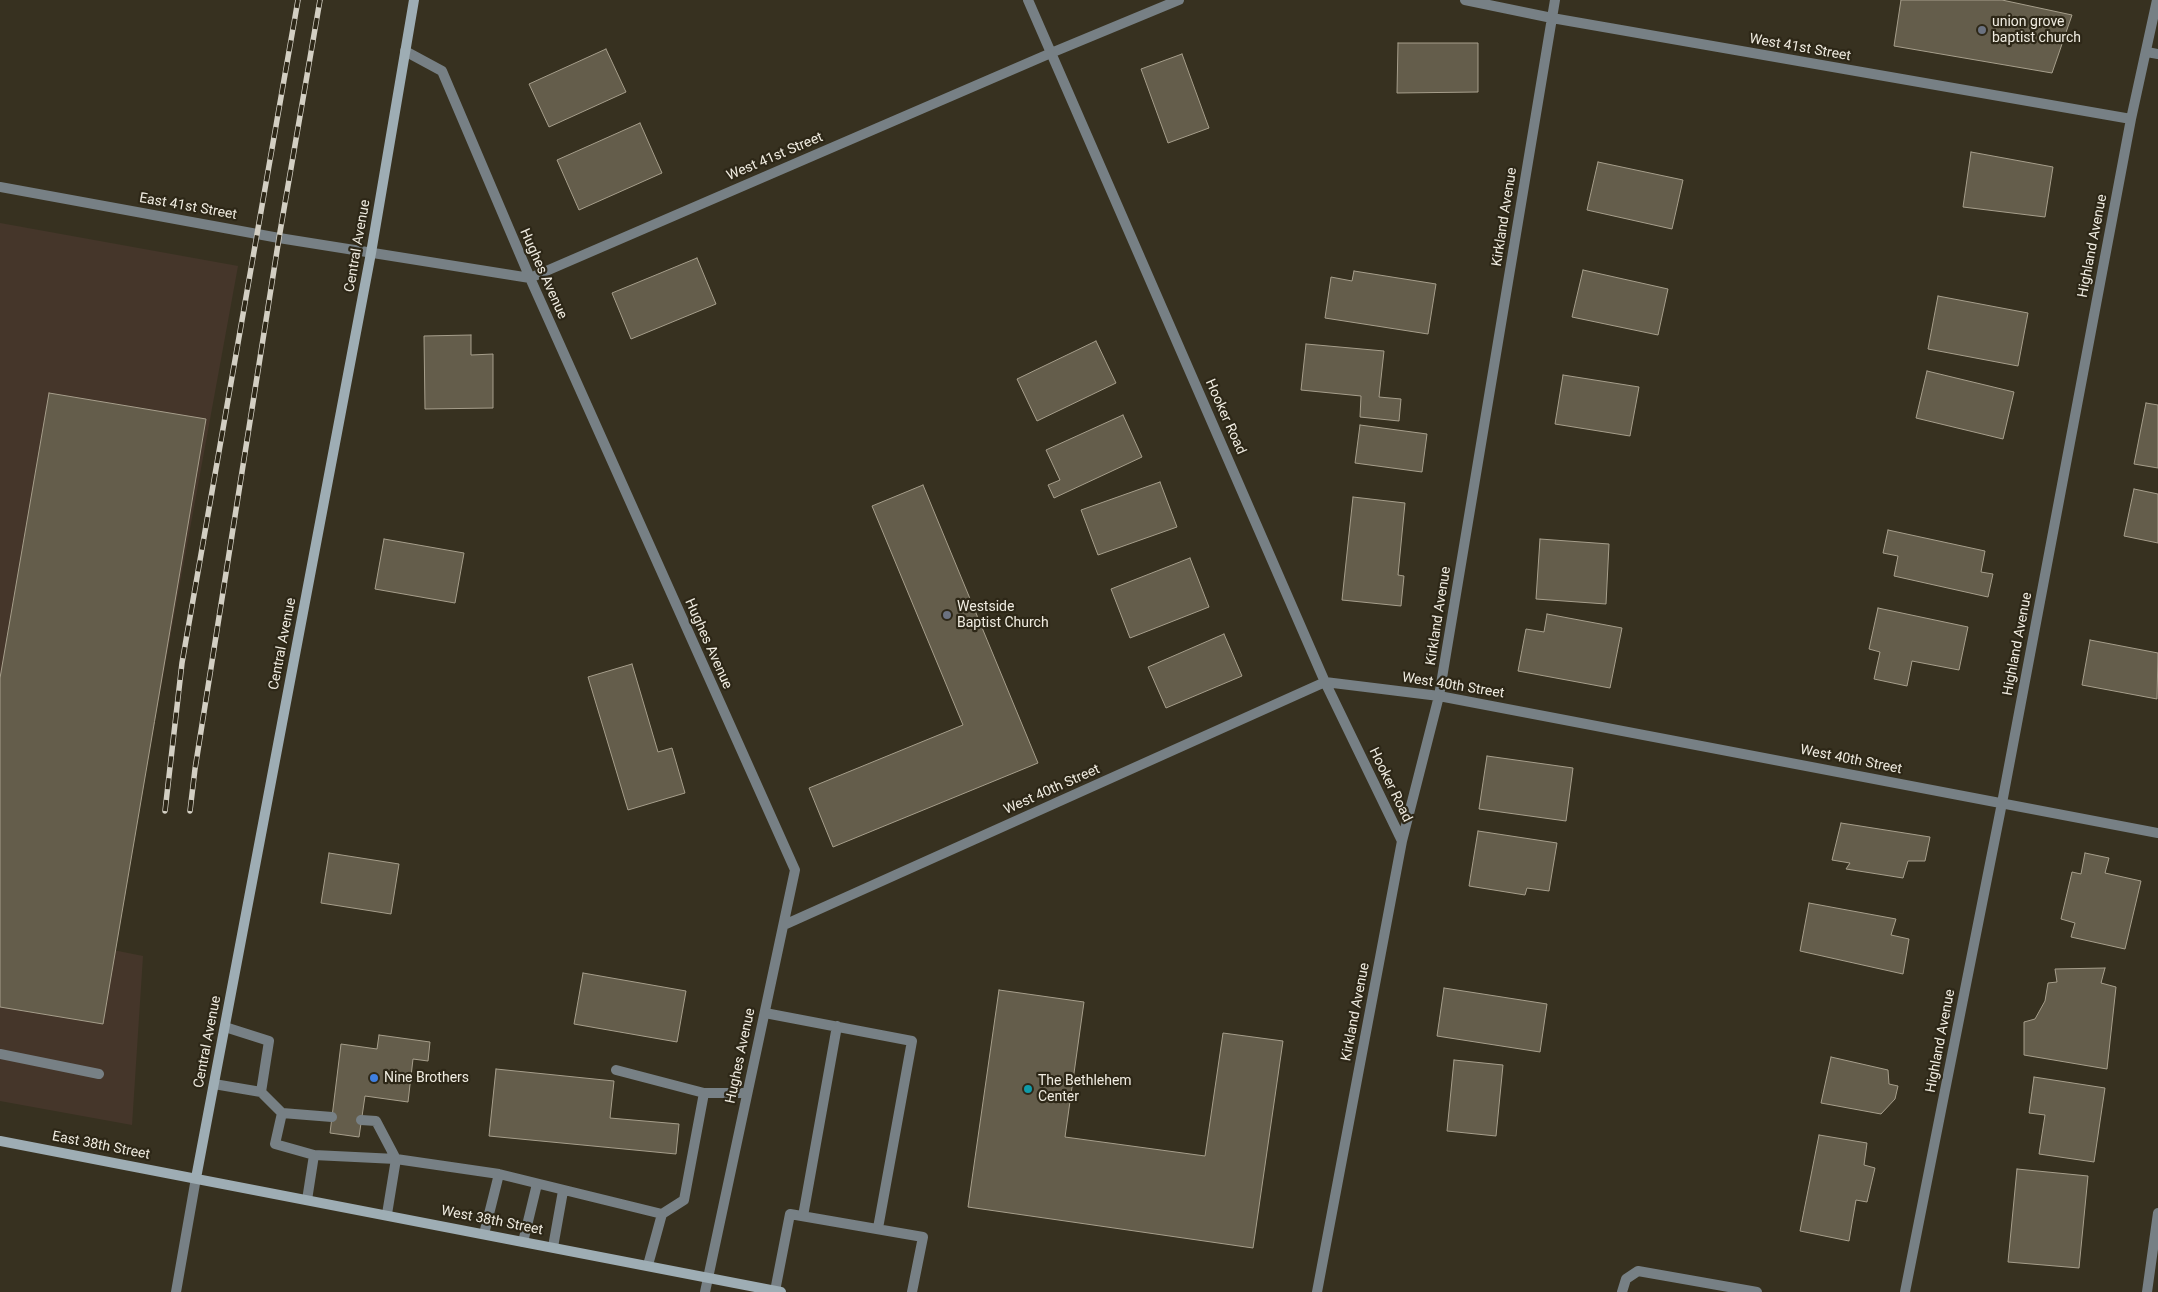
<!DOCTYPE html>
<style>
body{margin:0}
canvas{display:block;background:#373120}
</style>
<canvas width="2158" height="1292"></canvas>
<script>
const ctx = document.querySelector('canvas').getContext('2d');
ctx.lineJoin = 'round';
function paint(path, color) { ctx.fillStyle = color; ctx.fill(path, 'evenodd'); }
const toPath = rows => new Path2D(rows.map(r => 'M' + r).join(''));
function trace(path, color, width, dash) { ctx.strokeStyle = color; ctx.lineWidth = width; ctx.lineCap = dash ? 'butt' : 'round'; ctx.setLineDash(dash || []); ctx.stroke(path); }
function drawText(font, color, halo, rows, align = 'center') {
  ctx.font = font + ' Roboto,sans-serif'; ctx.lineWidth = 4.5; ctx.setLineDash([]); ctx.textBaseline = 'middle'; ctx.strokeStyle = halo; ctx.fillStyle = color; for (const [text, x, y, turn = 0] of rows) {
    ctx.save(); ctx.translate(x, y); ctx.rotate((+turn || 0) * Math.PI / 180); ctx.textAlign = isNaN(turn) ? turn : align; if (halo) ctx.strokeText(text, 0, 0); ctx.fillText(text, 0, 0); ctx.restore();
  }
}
paint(toPath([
 [0,223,238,266,113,950,143,956,132,1125,0,1101]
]), '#45362a');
const building = toPath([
 [1901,0,2002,0,2072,15,2052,73,1894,46,1901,0],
 [1398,43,1478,43,1478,92,1397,93,1398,43],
 [606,49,626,92,549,127,529,84,606,49],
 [1182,54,1209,128,1168,143,1141,69,1182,54],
 [640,123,662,173,579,210,557,160,640,123],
 [1971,152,2053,167,2045,217,1963,207,1971,152],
 [1598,162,1683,180,1672,229,1587,210,1598,162],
 [697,258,716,304,631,339,612,293,697,258],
 [1583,270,1668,289,1658,335,1572,317,1583,270],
 [1354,271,1436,284,1428,334,1325,318,1331,277,1352,281,1354,271],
 [1938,296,2028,313,2018,366,1928,349,1938,296],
 [471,335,471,355,493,354,493,408,425,409,424,336,471,335],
 [1096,341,1116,383,1037,421,1017,379,1096,341],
 [1306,344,1384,351,1379,397,1401,399,1399,421,1360,417,1361,396,1301,390,1306,344],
 [1927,371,2014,392,2003,439,1916,418,1927,371],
 [1563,375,1639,387,1630,436,1555,424,1563,375],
 [49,393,206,419,103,1024,0,1007,0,678,49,393],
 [2146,403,2158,405,2158,468,2134,464,2146,403],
 [1123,415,1142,457,1054,498,1048,485,1060,480,1046,450,1123,415],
 [1360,425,1427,434,1422,472,1355,463,1360,425],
 [1160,482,1177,527,1098,555,1081,510,1160,482],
 [923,485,1038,763,833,847,809,788,963,725,872,506,923,485],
 [2134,489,2158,494,2158,543,2124,536,2134,489],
 [1353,497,1405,503,1398,575,1404,576,1401,606,1342,600,1353,497],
 [1888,530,1985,551,1981,572,1993,574,1988,597,1894,576,1898,556,1883,553,1888,530],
 [384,539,464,553,455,603,375,589,384,539],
 [1540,539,1609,544,1606,604,1536,599,1540,539],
 [1190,558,1209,607,1130,638,1111,589,1190,558],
 [1878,608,1968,627,1959,670,1912,661,1907,686,1874,679,1880,652,1869,649,1878,608],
 [1547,614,1622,628,1610,688,1518,671,1526,629,1544,632,1547,614],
 [1224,634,1242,676,1166,708,1148,667,1224,634],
 [2090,640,2158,653,2157,699,2082,685,2090,640],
 [632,664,658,752,672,748,685,793,628,810,588,677,632,664],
 [1487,756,1573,768,1566,821,1479,809,1487,756],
 [1841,823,1930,837,1925,861,1908,861,1903,878,1846,869,1850,863,1832,860,1841,823],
 [1478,831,1557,843,1549,891,1527,888,1525,895,1469,886,1478,831],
 [329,853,399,864,391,914,321,903,329,853],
 [2085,853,2109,858,2105,873,2141,881,2125,949,2071,937,2075,923,2061,919,2072,872,2081,874,2085,853],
 [1809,903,1896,919,1891,935,1909,939,1903,974,1800,951,1809,903],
 [2105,968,2101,983,2116,987,2107,1069,2024,1055,2024,1022,2035,1019,2045,1001,2048,983,2057,982,2055,969,2105,968],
 [583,973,686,991,677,1042,574,1024,583,973],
 [1444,988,1547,1004,1540,1052,1437,1036,1444,988],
 [999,990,1084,1002,1065,1137,1205,1156,1223,1033,1283,1041,1253,1248,968,1207,999,990],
 [379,1035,430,1042,428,1061,413,1059,408,1102,365,1096,359,1137,330,1133,341,1044,377,1049,379,1035],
 [1831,1057,1888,1070,1889,1084,1898,1086,1895,1099,1881,1114,1821,1103,1831,1057],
 [1454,1060,1503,1065,1496,1136,1447,1131,1454,1060],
 [496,1069,614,1081,610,1118,679,1124,676,1154,489,1136,496,1069],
 [2034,1077,2105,1088,2094,1162,2039,1154,2045,1115,2029,1113,2034,1077],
 [1819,1135,1867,1143,1864,1165,1875,1168,1867,1202,1856,1200,1849,1241,1800,1231,1819,1135],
 [2017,1169,2088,1176,2079,1268,2008,1262,2017,1169]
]);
paint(building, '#645d4b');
trace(building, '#a69e8b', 1);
trace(toPath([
 [765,1013,912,1041,878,1228],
 [225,1027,269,1041,261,1092,282,1113,275,1144,314,1155,396,1159,499,1174,662,1214,684,1200,704,1093,747,1093],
 [0,1054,99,1074],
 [616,1070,704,1093],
 [214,1084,261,1092],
 [282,1113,332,1117],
 [361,1120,376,1121,396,1159,387,1214],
 [307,1200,314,1155],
 [803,1216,837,1026],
 [484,1234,499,1174],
 [523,1242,537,1184],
 [553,1247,563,1191],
 [648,1265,662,1214],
 [775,1291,790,1214,923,1237,912,1292],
 [1622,1292,1626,1279,1638,1271,1757,1292],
 [2147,1292,2158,1213]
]), '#778085', 10);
trace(toPath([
 [1028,0,1325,682,1402,841],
 [1465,0,1552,18,2131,119],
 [405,51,442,71,530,278,795,870,705,1292],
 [2147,52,2158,54],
 [0,187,279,238,530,278,1051,53,1179,0],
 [784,925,1325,682,1439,696,2158,833],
 [176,1292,196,1178],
 [1317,1292,1402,841,1439,696,1555,0],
 [1905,1292,2002,803,2131,119,2157,0]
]), '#778085', 10);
trace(toPath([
 [0,1141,781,1292],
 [196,1178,371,253,414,0]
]), '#9eadb4', 10);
const rail = toPath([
 [165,811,182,663,298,0],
 [190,811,195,769,279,238,320,0]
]);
trace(rail, '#d3cfc3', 5.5);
trace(rail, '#2d2717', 4, [11]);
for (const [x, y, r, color] of [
 [1982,30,5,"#6b7280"],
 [947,615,5,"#6b7280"],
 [374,1078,5,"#3f7fe0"],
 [1028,1089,5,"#0f9aa8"]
]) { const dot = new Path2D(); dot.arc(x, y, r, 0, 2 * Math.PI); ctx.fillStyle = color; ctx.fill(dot); trace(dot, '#2d2717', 2); }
drawText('14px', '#f0ece1', '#2d2717', [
 ["union grove",1992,22],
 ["baptist church",1992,38],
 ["Westside",957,607],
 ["Baptist Church",957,623],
 ["Nine Brothers",384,1078],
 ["The Bethlehem",1038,1081],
 ["Center",1038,1097]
], 'left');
drawText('14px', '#f0ece1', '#2d2717', [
 ["West 41st Street",1800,48,10],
 ["West 41st Street",775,157,-23],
 ["East 41st Street",188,207,10],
 ["Kirkland Avenue",1505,217,-81],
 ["Central Avenue",358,246,-80],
 ["Highland Avenue",2093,246,-79],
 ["Hughes Avenue",543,274,66],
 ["Hooker Road",1225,417,66],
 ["Kirkland Avenue",1439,616,-81],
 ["Central Avenue",283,644,-79],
 ["Hughes Avenue",708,644,66],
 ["Highland Avenue",2018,644,-79],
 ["West 40th Street",1453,686,9],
 ["West 40th Street",1851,760,11],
 ["Hooker Road",1390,785,64],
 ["West 40th Street",1052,790,-24],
 ["Kirkland Avenue",1356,1012,-79],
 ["Highland Avenue",1941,1041,-79],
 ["Central Avenue",208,1042,-79],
 ["Hughes Avenue",741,1056,-78],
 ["East 38th Street",101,1146,11],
 ["West 38th Street",492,1221,11]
]);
</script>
